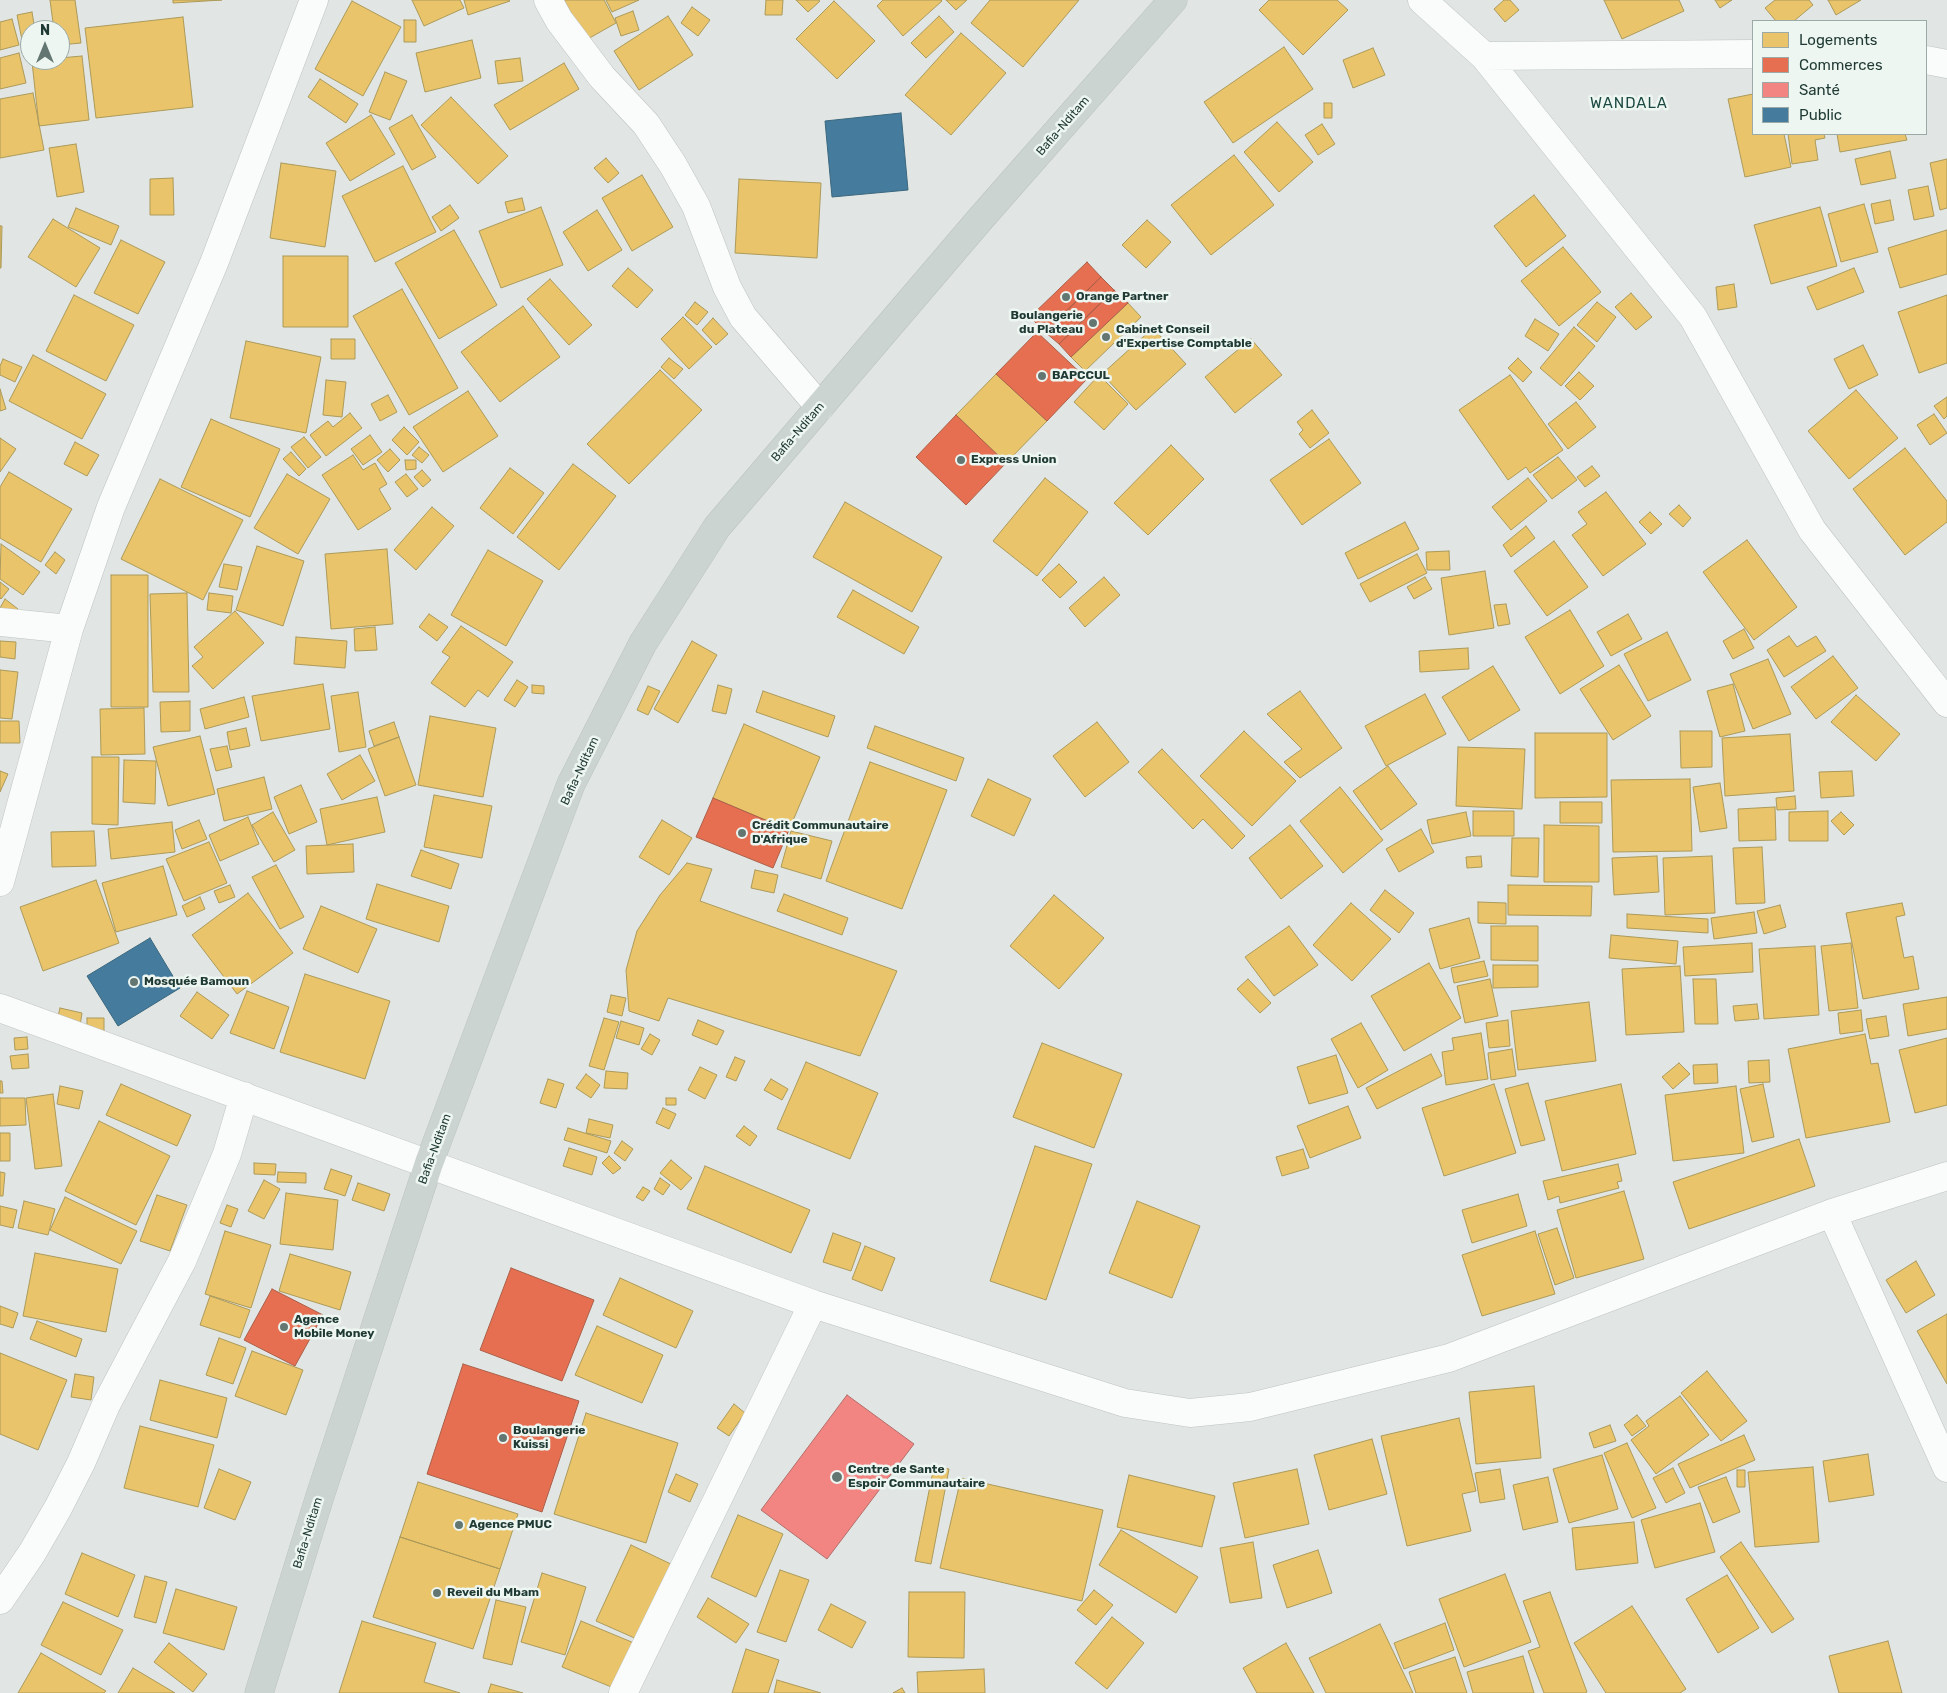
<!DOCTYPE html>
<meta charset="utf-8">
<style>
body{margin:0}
#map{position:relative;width:1947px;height:1693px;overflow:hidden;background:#e1e6e4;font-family:Rubik,sans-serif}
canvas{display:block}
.legend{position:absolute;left:1752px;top:20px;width:175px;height:115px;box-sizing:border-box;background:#eef6f2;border:1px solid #9baaa6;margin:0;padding:6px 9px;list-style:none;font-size:15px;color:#1f3933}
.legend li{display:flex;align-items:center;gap:10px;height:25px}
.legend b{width:25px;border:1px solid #9baaa6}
.north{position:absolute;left:20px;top:20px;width:50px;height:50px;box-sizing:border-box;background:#eef6f2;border:1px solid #9baaa6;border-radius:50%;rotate:0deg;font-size:14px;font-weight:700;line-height:20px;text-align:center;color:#1f3933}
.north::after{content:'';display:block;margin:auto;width:18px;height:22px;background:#637671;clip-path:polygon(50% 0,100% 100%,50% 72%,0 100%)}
</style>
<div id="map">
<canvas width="1947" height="1693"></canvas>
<ul class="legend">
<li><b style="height:14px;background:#e9c46a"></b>Logements</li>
<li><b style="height:14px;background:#e76f51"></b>Commerces</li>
<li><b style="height:14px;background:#f28482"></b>Santé</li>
<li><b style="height:14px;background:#457b9d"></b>Public</li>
</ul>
<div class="north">N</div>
</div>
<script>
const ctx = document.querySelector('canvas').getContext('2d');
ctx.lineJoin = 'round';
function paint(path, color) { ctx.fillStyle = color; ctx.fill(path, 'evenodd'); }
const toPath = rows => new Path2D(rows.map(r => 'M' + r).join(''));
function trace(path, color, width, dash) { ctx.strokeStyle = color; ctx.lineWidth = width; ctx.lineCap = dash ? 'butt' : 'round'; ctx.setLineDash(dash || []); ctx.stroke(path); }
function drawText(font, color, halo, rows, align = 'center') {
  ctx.font = font + ' Rubik,sans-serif'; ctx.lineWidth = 5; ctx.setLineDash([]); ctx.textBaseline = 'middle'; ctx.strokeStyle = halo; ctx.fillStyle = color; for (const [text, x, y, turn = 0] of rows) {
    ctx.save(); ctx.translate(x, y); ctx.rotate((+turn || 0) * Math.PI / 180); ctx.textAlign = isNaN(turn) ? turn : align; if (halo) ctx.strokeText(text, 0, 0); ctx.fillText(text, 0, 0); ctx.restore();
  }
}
const homes = toPath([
 [50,0,75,0,81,43,60,45,60,30,54,30,50,0],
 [173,0,222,0,173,3,173,0],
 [412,0,460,0,464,8,424,26,412,0],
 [464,0,509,0,510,1,468,15,464,0],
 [564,0,604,0,616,23,586,40,564,0],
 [606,0,639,0,612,12,606,0],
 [766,0,783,0,782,15,765,15,766,0],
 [796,0,818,0,820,1,808,12,796,0],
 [883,0,941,0,942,1,903,36,877,6,883,0],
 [946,0,967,0,956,10,946,0],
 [990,0,1079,0,1023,67,971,23,990,0],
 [1269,0,1337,0,1348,10,1303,55,1259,10,1269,0],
 [1504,0,1510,0,1519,10,1505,22,1494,9,1504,0],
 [1604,0,1679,0,1684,11,1622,39,1604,0],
 [1715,0,1732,0,1720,8,1715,0],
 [1775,0,1809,0,1813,5,1794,21,1776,21,1765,8,1775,0],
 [1828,0,1861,0,1836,15,1828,0],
 [352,1,401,27,363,96,315,69,352,1],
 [834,1,875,41,837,79,796,39,834,1],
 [692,7,710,20,698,36,681,23,692,7],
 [633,11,639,30,621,36,615,18,633,11],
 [32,12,35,30,30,30,30,38,22,40,17,15,32,12],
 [668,16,693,55,639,90,614,51,668,16],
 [939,16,954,32,926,58,911,43,939,16],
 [183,17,193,107,96,118,85,28,183,17],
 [12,19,19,45,0,50,0,22,12,19],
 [404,20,416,20,416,42,404,42,404,20],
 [961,33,1006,73,951,135,905,95,961,33],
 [472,40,481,78,425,92,416,53,472,40],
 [1284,47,1313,89,1233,143,1204,102,1284,47],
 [1373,48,1385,75,1353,88,1343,60,1373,48],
 [19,53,26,83,0,89,0,58,19,53],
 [82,56,89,120,39,126,32,62,60,60,60,58,82,56],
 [520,58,523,81,498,84,495,61,520,58],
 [564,63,579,89,510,130,494,105,564,63],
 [385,72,407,81,390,120,369,112,385,72],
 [320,79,358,104,346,123,308,97,320,79],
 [33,93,44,150,0,158,0,99,33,93],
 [1753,94,1753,134,1784,134,1791,167,1745,177,1728,99,1753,94],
 [451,97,508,156,478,184,421,125,451,97],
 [1324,103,1332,103,1332,118,1324,118,1324,103],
 [371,115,395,154,350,181,326,143,371,115],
 [412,115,436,157,412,170,389,128,412,115],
 [1277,122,1313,162,1279,192,1244,152,1277,122],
 [1322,124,1335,144,1318,155,1305,135,1322,124],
 [1788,134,1824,134,1825,138,1815,140,1818,160,1792,164,1788,134],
 [1837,134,1905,134,1907,140,1840,152,1837,134],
 [76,144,84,192,57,197,49,148,76,144],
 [1890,151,1896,178,1861,185,1855,159,1890,151],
 [1234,155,1274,205,1211,255,1171,205,1234,155],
 [606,158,619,173,608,183,594,168,606,158],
 [1947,159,1947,208,1940,210,1930,163,1947,159],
 [281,163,336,171,325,247,270,238,281,163],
 [403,166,436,232,375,262,342,196,403,166],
 [642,175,673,227,632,251,602,198,642,175],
 [173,178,174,215,150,215,150,179,173,178],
 [739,179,821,183,817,258,735,253,739,179],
 [1928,186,1934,216,1914,220,1908,190,1928,186],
 [1534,195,1566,236,1526,267,1494,226,1534,195],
 [522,198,525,210,508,213,505,202,522,198],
 [1890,200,1894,220,1875,224,1871,204,1890,200],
 [1864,204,1878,252,1841,262,1828,214,1864,204],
 [450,205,459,218,441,231,432,217,450,205],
 [541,207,563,265,501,288,479,231,541,207],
 [1820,207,1837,266,1771,284,1754,225,1820,207],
 [76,208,119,226,111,245,68,227,76,208],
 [597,210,622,250,588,271,563,232,597,210],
 [53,219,100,248,76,287,28,257,53,219],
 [1147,220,1171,242,1146,268,1122,245,1147,220],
 [0,226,2,226,1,268,0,268,0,226],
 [454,230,497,305,439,339,395,263,454,230],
 [1947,230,1947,274,1900,288,1888,248,1947,230],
 [121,240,165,262,138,314,94,293,121,240],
 [1563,247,1601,292,1559,326,1521,281,1563,247],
 [283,256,348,256,348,327,283,327,283,256],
 [628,268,653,290,637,308,612,286,628,268],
 [1854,268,1864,292,1817,310,1807,287,1854,268],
 [550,279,592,325,569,345,527,299,550,279],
 [1734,284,1737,307,1718,310,1716,287,1734,284],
 [402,289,458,388,409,415,353,316,402,289],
 [1631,293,1652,317,1636,330,1615,307,1631,293],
 [74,295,134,325,106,381,46,351,74,295],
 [1947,295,1947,363,1919,373,1898,312,1947,295],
 [695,302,708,312,697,325,685,315,695,302],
 [1597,302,1616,317,1597,342,1577,325,1597,302],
 [1128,303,1141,317,1085,371,1071,357,1128,303],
 [523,306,560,357,500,402,461,352,523,306],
 [683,317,712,347,689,369,661,339,683,317],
 [713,318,728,334,716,345,702,330,713,318],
 [1535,319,1559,334,1548,351,1525,336,1535,319],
 [1574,327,1595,346,1561,386,1540,368,1574,327],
 [1153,328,1186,364,1136,410,1102,374,1153,328],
 [331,339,355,339,355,359,331,359,331,339],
 [1251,339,1282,375,1235,413,1205,377,1251,339],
 [246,341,321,357,306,433,230,418,246,341],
 [1863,345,1878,375,1849,389,1834,359,1863,345],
 [33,355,106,394,82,439,9,401,33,355],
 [669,358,683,369,674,379,661,367,669,358],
 [1518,358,1532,372,1523,382,1508,368,1518,358],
 [3,359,22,367,15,382,0,375,0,366,3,359],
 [660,370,702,410,629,484,587,444,660,370],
 [1579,372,1594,386,1580,400,1565,386,1579,372],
 [996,374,1047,421,1006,463,956,415,996,374],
 [1099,375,1128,404,1104,430,1074,402,1099,375],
 [1510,375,1563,450,1530,473,1526,467,1508,480,1459,410,1510,375],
 [326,380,346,382,342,417,323,415,326,380],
 [0,389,6,409,0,411,0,389],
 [1856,390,1898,438,1849,479,1808,431,1856,390],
 [468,391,498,436,443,472,413,427,468,391],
 [388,395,397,412,380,421,371,404,388,395],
 [1947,397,1947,416,1944,419,1934,406,1947,397],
 [1576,402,1596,427,1568,449,1548,424,1576,402],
 [1312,410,1329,433,1310,448,1299,434,1303,430,1297,422,1312,410],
 [350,413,362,428,326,456,310,435,328,421,333,427,350,413],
 [1934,414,1947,433,1930,445,1917,425,1934,414],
 [211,419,280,449,250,517,181,487,211,419],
 [404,427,419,442,407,455,392,440,404,427],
 [370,435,382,452,363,465,351,449,370,435],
 [304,437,321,457,308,468,291,447,304,437],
 [0,438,16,449,0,472,0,438],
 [1329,439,1361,483,1302,525,1270,480,1329,439],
 [75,442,99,455,87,476,64,464,75,442],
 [1171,445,1204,479,1148,535,1114,503,1171,445],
 [419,447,429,455,422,463,412,455,419,447],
 [1905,448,1947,501,1947,522,1905,555,1853,489,1905,448],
 [390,449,400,460,388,472,377,460,390,449],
 [291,452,306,469,299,476,283,459,291,452],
 [353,455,363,470,375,463,387,484,379,489,391,509,358,530,322,475,353,455],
 [1558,457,1577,480,1552,499,1533,475,1558,457],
 [405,460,416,460,416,469,406,470,405,460],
 [573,464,616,496,559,570,517,537,573,464],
 [1592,466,1600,476,1585,487,1577,477,1592,466],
 [510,468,544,493,513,534,480,508,510,468],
 [422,470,431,480,423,487,414,477,422,470],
 [9,472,72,509,41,562,0,538,0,487,9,472],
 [287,474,330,499,298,554,254,528,287,474],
 [406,474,418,489,407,497,395,482,406,474],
 [1045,478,1088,512,1037,576,993,541,1045,478],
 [1528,478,1547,501,1511,530,1492,507,1528,478],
 [160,479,243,520,203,600,121,559,160,479],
 [1606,492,1646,544,1603,576,1572,535,1587,524,1578,512,1606,492],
 [845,502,942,557,912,612,813,557,845,502],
 [1679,505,1691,518,1683,527,1669,514,1679,505],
 [432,507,454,526,416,570,394,550,432,507],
 [1650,512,1662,524,1651,534,1639,522,1650,512],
 [1405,522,1419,549,1358,579,1345,553,1405,522],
 [1526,526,1535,538,1511,557,1503,545,1526,526],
 [1747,540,1797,607,1754,640,1703,572,1747,540],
 [1554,541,1588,587,1547,616,1514,571,1554,541],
 [1,544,40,572,23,595,0,579,1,544],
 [257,546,304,561,283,626,236,610,257,546],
 [387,549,393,624,331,629,325,554,387,549],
 [488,550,543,581,506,646,451,615,488,550],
 [1449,551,1450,570,1427,570,1426,552,1449,551],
 [55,552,65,560,56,574,45,565,55,552],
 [1417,554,1427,573,1370,602,1360,584,1417,554],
 [224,564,242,567,237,590,219,587,224,564],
 [1059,564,1077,582,1060,598,1042,580,1059,564],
 [1485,571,1494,628,1449,635,1441,578,1485,571],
 [111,575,148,575,148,707,111,707,111,575],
 [1104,577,1120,595,1085,627,1069,608,1104,577],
 [1425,577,1432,589,1414,599,1407,587,1425,577],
 [0,582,9,589,1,599,0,598,0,582],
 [853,590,919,627,904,654,837,617,853,590],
 [187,593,189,692,153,692,150,594,187,593],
 [209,593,233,596,231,613,207,610,209,593],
 [5,599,18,609,12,617,0,608,5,599],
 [1506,604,1510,624,1498,626,1494,605,1506,604],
 [1570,610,1604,666,1560,694,1525,637,1570,610],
 [235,611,264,643,213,689,192,666,203,657,194,647,235,611],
 [429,614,448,627,437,641,419,627,429,614],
 [1628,614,1642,639,1611,656,1597,632,1628,614],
 [461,626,513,662,488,697,478,690,465,707,431,683,450,657,442,652,461,626],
 [375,627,377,650,355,651,354,629,375,627],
 [1744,629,1754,648,1733,659,1723,641,1744,629],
 [1667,632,1691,680,1648,701,1624,654,1667,632],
 [1789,636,1797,647,1816,636,1826,651,1784,677,1767,650,1789,636],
 [296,637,347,641,345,668,294,664,296,637],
 [0,641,16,642,15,659,0,657,0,641],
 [692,641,717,655,678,723,654,709,692,641],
 [1468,648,1469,669,1420,672,1419,651,1468,648],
 [1833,656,1858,688,1816,719,1791,687,1833,656],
 [1768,659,1791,714,1753,729,1730,674,1768,659],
 [1619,665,1651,716,1613,740,1580,689,1619,665],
 [1493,666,1520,710,1469,741,1442,697,1493,666],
 [0,670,18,672,12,719,0,718,0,670],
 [517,680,528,687,515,707,504,700,517,680],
 [323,684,330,729,261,741,252,696,323,684],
 [1733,684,1745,731,1720,737,1707,691,1733,684],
 [532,685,544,686,544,694,532,693,532,685],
 [718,685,732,689,726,714,712,711,718,685],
 [648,686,660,691,648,715,637,710,648,686],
 [763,691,835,716,828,737,756,712,763,691],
 [1300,691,1342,748,1300,778,1284,762,1302,749,1267,714,1300,691],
 [358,692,366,747,339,752,331,696,358,692],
 [1425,694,1446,734,1386,766,1365,726,1425,694],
 [1856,695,1900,734,1876,761,1831,722,1856,695],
 [244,697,249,717,205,729,200,709,244,697],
 [190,701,190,731,161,732,160,702,190,701],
 [144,708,145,754,101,755,100,709,144,708],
 [430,716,496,728,483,797,418,785,430,716],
 [0,721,19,721,20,743,0,743,0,721],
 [394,722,399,737,374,746,369,731,394,722],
 [1097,722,1129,762,1085,797,1053,756,1097,722],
 [744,724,820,757,789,830,713,798,744,724],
 [875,726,964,758,956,781,867,748,875,726],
 [246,728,250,746,230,750,227,732,246,728],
 [1244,731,1296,781,1252,826,1200,776,1244,731],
 [1680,731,1712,731,1712,767,1681,768,1680,731],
 [1535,733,1607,733,1607,797,1535,798,1535,733],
 [1790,734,1794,791,1725,796,1722,738,1790,734],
 [200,736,215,794,168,806,153,747,200,736],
 [399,737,416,785,385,796,368,749,399,737],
 [227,746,232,767,216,771,210,749,227,746],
 [1458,747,1525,749,1522,809,1456,806,1458,747],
 [1162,749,1245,836,1232,849,1203,819,1193,829,1138,772,1162,749],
 [360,755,375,781,342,800,327,774,360,755],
 [92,757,119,757,118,825,92,824,92,757],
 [124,760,156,761,155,804,123,802,124,760],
 [870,762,947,790,902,909,826,881,870,762],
 [1388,766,1417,804,1381,830,1353,791,1388,766],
 [0,771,8,774,0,792,0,771],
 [1852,771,1854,796,1821,798,1819,772,1852,771],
 [264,777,272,809,224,821,217,789,264,777],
 [988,779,1031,799,1014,836,971,816,988,779],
 [1690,779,1692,851,1613,852,1611,780,1690,779],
 [1720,783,1727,828,1700,832,1693,787,1720,783],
 [301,785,317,822,289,834,274,797,301,785],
 [1340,787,1383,840,1343,873,1300,821,1340,787],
 [434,795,492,806,482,858,424,847,434,795],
 [1795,796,1796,809,1777,810,1776,798,1795,796],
 [377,797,385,832,327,845,320,809,377,797],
 [1560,802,1602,802,1602,823,1560,823,1560,802],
 [1775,807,1776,840,1739,841,1738,809,1775,807],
 [1473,811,1514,811,1514,836,1473,836,1473,811],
 [1828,811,1828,841,1789,841,1789,812,1828,811],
 [273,812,295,850,274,862,252,825,273,812],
 [1466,812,1471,836,1432,844,1427,820,1466,812],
 [1841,812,1854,825,1844,835,1831,821,1841,812],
 [248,817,259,844,220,861,209,835,248,817],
 [199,820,207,839,182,849,175,830,199,820],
 [662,820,692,838,669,875,639,857,662,820],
 [172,822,175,852,111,859,108,829,172,822],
 [1290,825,1323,866,1281,899,1249,858,1290,825],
 [1544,825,1599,826,1599,882,1544,882,1544,825],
 [1421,829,1434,852,1399,872,1386,849,1421,829],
 [94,831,96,866,52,867,51,832,94,831],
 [791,831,832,841,821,879,781,867,791,831],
 [1512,838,1539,838,1538,877,1511,876,1512,838],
 [209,842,227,883,184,901,166,859,209,842],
 [353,844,354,872,307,874,306,846,353,844],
 [1762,847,1765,903,1736,904,1733,848,1762,847],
 [421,850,459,864,451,889,411,876,421,850],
 [1481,856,1482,867,1467,868,1466,857,1481,856],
 [1657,856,1659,892,1614,895,1612,858,1657,856],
 [1712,856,1715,913,1665,915,1663,858,1712,856],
 [687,863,712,869,700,901,897,971,860,1056,668,998,659,1021,629,1011,626,970,637,931,660,895,687,863],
 [276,865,304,917,280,929,252,877,276,865],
 [163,866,177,915,116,932,102,883,163,866],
 [755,870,778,875,774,893,751,888,755,870],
 [96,880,119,943,43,971,20,907,96,880],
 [377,884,449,906,439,942,366,919,377,884],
 [230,885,235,897,219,903,214,891,230,885],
 [1508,885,1592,886,1591,916,1508,915,1508,885],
 [1385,890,1414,913,1399,933,1370,910,1385,890],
 [248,893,293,953,237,994,192,935,248,893],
 [784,894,848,918,842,935,777,911,784,894],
 [1054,895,1104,938,1059,989,1010,946,1054,895],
 [200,897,205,909,187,917,182,906,200,897],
 [1478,902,1506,903,1506,924,1478,923,1478,902],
 [1351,903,1391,939,1352,981,1313,945,1351,903],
 [1902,903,1905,915,1896,917,1904,958,1913,956,1919,989,1863,999,1846,913,1902,903],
 [1780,905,1786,927,1764,934,1757,911,1780,905],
 [321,906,377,929,358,973,303,949,321,906],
 [1754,912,1757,933,1714,939,1711,918,1754,912],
 [1627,914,1708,919,1708,933,1627,928,1627,914],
 [1469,918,1480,958,1440,969,1429,929,1469,918],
 [1289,926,1318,965,1274,996,1245,957,1289,926],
 [1491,926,1538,926,1538,961,1491,960,1491,926],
 [1611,935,1678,941,1676,964,1609,958,1611,935],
 [1752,943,1753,972,1685,976,1683,947,1752,943],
 [1851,943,1858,1008,1829,1011,1821,946,1851,943],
 [1815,946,1819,1015,1764,1019,1759,949,1815,946],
 [1484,961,1488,976,1454,983,1451,968,1484,961],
 [1429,963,1461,1018,1404,1051,1371,996,1429,963],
 [1493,965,1538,965,1538,987,1493,988,1493,965],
 [1680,966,1684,1032,1626,1035,1622,969,1680,966],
 [305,974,390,1001,365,1079,280,1052,305,974],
 [1248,979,1271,1003,1260,1013,1237,989,1248,979],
 [1490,979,1498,1016,1465,1023,1457,986,1490,979],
 [1693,979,1716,979,1718,1024,1695,1024,1693,979],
 [247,991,289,1007,274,1049,230,1033,247,991],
 [197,992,229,1015,212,1039,180,1016,197,992],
 [611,995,626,998,622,1016,607,1012,611,995],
 [1947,997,1947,1029,1908,1036,1903,1004,1947,997],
 [1589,1002,1596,1061,1518,1070,1511,1011,1589,1002],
 [1757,1004,1759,1019,1735,1021,1733,1006,1757,1004],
 [60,1008,82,1013,80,1026,57,1021,60,1008],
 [1861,1010,1863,1031,1840,1034,1838,1013,1861,1010],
 [1886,1016,1889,1036,1870,1039,1866,1019,1886,1016],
 [87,1018,104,1018,104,1032,87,1032,87,1018],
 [604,1018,619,1022,604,1070,589,1066,604,1018],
 [698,1020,724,1031,717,1045,692,1035,698,1020],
 [1508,1020,1510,1046,1489,1048,1486,1023,1508,1020],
 [621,1021,644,1028,639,1045,616,1038,621,1021],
 [1361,1023,1388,1070,1358,1088,1331,1039,1361,1023],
 [1481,1033,1488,1079,1446,1085,1442,1052,1454,1050,1452,1038,1481,1033],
 [650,1034,660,1040,652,1055,641,1049,650,1034],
 [1865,1034,1871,1064,1878,1063,1890,1122,1806,1138,1788,1049,1865,1034],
 [27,1037,28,1049,15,1050,14,1038,27,1037],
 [1947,1038,1947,1105,1915,1113,1899,1050,1947,1038],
 [1042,1043,1122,1074,1094,1148,1013,1117,1042,1043],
 [1512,1049,1516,1076,1491,1080,1488,1053,1512,1049],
 [28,1054,29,1068,12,1069,10,1056,28,1054],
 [1431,1054,1442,1076,1377,1109,1366,1088,1431,1054],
 [1336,1055,1348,1093,1309,1104,1297,1067,1336,1055],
 [735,1057,745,1061,736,1081,726,1077,735,1057],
 [1769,1060,1770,1082,1749,1083,1748,1061,1769,1060],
 [806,1062,878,1093,850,1159,777,1129,806,1062],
 [1679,1063,1690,1074,1673,1089,1662,1077,1679,1063],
 [1717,1064,1718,1083,1694,1084,1693,1065,1717,1064],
 [700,1067,717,1075,705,1099,688,1090,700,1067],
 [606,1071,628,1073,627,1089,604,1088,606,1071],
 [586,1074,600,1085,591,1098,576,1088,586,1074],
 [548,1079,564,1084,556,1108,540,1103,548,1079],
 [771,1079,788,1089,782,1100,764,1090,771,1079],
 [0,1081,2,1081,3,1093,0,1093,0,1081],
 [1528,1083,1545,1140,1521,1146,1505,1089,1528,1083],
 [121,1084,191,1115,177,1146,106,1115,121,1084],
 [1494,1084,1516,1153,1444,1176,1422,1108,1494,1084],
 [1621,1084,1636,1154,1562,1171,1545,1101,1621,1084],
 [1763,1084,1774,1137,1752,1142,1740,1089,1763,1084],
 [60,1086,83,1091,79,1109,57,1104,60,1086],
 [1736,1086,1744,1153,1673,1161,1665,1095,1736,1086],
 [53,1094,62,1166,35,1169,26,1098,53,1094],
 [0,1098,25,1098,26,1125,0,1126,0,1098],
 [666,1098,676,1098,676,1105,666,1105,666,1098],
 [1348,1106,1361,1138,1310,1158,1297,1126,1348,1106],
 [663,1108,676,1114,669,1129,656,1123,663,1108],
 [589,1119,613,1125,610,1138,586,1133,589,1119],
 [99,1121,170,1156,136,1225,65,1191,99,1121],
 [744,1126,757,1136,750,1146,736,1136,744,1126],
 [568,1128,611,1141,607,1153,564,1140,568,1128],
 [0,1133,10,1133,10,1161,0,1161,0,1133],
 [1799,1139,1815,1186,1689,1229,1673,1182,1799,1139],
 [622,1141,633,1149,625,1161,614,1153,622,1141],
 [1035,1146,1092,1164,1046,1300,990,1281,1035,1146],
 [569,1148,597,1157,592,1175,563,1166,569,1148],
 [1303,1149,1309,1168,1282,1176,1276,1157,1303,1149],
 [609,1156,621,1168,613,1174,602,1163,609,1156],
 [671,1160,692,1178,681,1190,660,1173,671,1160],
 [254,1163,276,1164,275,1175,254,1174,254,1163],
 [1618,1164,1622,1181,1617,1182,1619,1188,1560,1203,1559,1196,1548,1200,1543,1181,1618,1164],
 [705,1166,810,1210,791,1253,687,1209,705,1166],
 [331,1169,352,1176,345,1196,324,1189,331,1169],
 [0,1172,5,1173,3,1196,0,1196,0,1172],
 [278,1172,306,1173,306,1183,277,1182,278,1172],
 [660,1178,670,1185,663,1195,654,1189,660,1178],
 [264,1180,280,1189,264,1219,248,1211,264,1180],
 [358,1183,390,1194,384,1211,352,1200,358,1183],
 [643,1187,650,1191,643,1201,636,1197,643,1187],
 [1624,1191,1644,1259,1576,1278,1557,1210,1624,1191],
 [286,1193,338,1200,333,1250,280,1244,286,1193],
 [1518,1194,1527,1226,1472,1243,1462,1210,1518,1194],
 [157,1195,187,1205,170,1251,140,1241,157,1195],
 [65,1197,137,1231,121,1264,50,1230,65,1197],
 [24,1201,55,1209,48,1235,18,1228,24,1201],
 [1137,1201,1200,1226,1172,1298,1109,1273,1137,1201],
 [227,1205,238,1209,231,1227,220,1223,227,1205],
 [0,1206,17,1210,13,1228,0,1225,0,1206],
 [1557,1228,1574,1278,1555,1285,1538,1234,1557,1228],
 [225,1231,271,1245,251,1308,205,1294,225,1231],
 [1535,1231,1555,1294,1482,1316,1462,1255,1535,1231],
 [833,1233,861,1243,851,1271,823,1262,833,1233],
 [865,1246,895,1258,882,1291,852,1279,865,1246],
 [35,1253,118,1269,106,1332,23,1316,35,1253],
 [290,1254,351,1272,340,1310,279,1291,290,1254],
 [1916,1261,1935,1295,1906,1313,1886,1280,1916,1261],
 [620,1278,693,1311,676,1348,603,1315,620,1278],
 [210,1296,250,1310,240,1338,200,1325,210,1296],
 [0,1306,18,1313,13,1328,0,1324,0,1306],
 [1947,1314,1947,1384,1917,1331,1947,1314],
 [37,1321,82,1339,76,1357,30,1339,37,1321],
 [597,1326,663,1355,642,1403,575,1375,597,1326],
 [219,1338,246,1348,233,1384,206,1375,219,1338],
 [252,1351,303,1370,286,1415,235,1396,252,1351],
 [0,1353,67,1380,38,1450,0,1434,0,1353],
 [1707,1371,1747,1421,1721,1441,1681,1393,1707,1371],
 [75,1374,94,1377,91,1400,71,1397,75,1374],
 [160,1380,227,1398,217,1438,150,1420,160,1380],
 [1534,1386,1541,1458,1476,1464,1469,1392,1534,1386],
 [1680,1396,1709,1435,1656,1474,1631,1440,1649,1426,1646,1421,1680,1396],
 [734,1404,745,1413,729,1436,717,1428,734,1404],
 [586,1413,678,1443,646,1543,554,1514,586,1413],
 [1637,1415,1646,1426,1632,1436,1624,1425,1637,1415],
 [1459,1418,1476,1491,1462,1494,1471,1531,1407,1546,1381,1436,1459,1418],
 [1610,1425,1616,1441,1594,1448,1589,1433,1610,1425],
 [140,1426,214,1445,198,1507,124,1488,140,1426],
 [1744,1435,1755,1460,1690,1488,1678,1464,1744,1435],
 [1372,1439,1387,1494,1329,1510,1314,1455,1372,1439],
 [1627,1443,1656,1508,1632,1518,1604,1453,1627,1443],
 [1868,1454,1874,1495,1829,1502,1823,1461,1868,1454],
 [1602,1455,1618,1509,1569,1523,1553,1469,1602,1455],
 [934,1466,949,1469,931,1564,915,1561,934,1466],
 [1813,1467,1819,1542,1755,1547,1748,1472,1813,1467],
 [1673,1468,1685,1493,1666,1503,1653,1478,1673,1468],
 [219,1469,251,1482,235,1520,204,1508,219,1469],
 [1297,1469,1309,1524,1245,1538,1233,1483,1297,1469],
 [1500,1469,1505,1499,1480,1503,1475,1473,1500,1469],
 [1737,1470,1745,1470,1745,1487,1737,1487,1737,1470],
 [676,1474,698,1484,690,1502,668,1492,676,1474],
 [1129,1475,1215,1496,1202,1547,1117,1527,1129,1475],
 [1548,1477,1558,1522,1523,1530,1513,1485,1548,1477],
 [1726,1477,1740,1512,1713,1523,1698,1487,1726,1477],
 [961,1478,1103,1510,1082,1601,940,1568,961,1478],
 [418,1482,518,1514,500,1569,400,1537,418,1482],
 [1700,1503,1715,1552,1655,1568,1641,1520,1700,1503],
 [738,1515,783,1534,756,1597,711,1577,738,1515],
 [1634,1522,1638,1563,1576,1570,1572,1528,1634,1522],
 [1121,1530,1198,1577,1176,1613,1099,1565,1121,1530],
 [400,1537,500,1569,473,1649,373,1617,400,1537],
 [1253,1542,1262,1598,1230,1603,1220,1548,1253,1542],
 [1741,1542,1794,1619,1772,1633,1720,1557,1741,1542],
 [631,1545,673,1565,639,1640,596,1621,631,1545],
 [1318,1550,1332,1593,1287,1608,1273,1565,1318,1550],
 [82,1553,135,1575,118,1617,65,1594,82,1553],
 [780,1570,809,1580,786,1642,757,1632,780,1570],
 [542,1573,586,1587,565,1655,521,1642,542,1573],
 [1505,1574,1531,1642,1464,1667,1439,1599,1505,1574],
 [1727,1575,1759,1628,1718,1653,1686,1599,1727,1575],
 [145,1576,167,1582,156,1623,134,1617,145,1576],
 [176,1589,237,1607,224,1650,163,1633,176,1589],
 [1094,1590,1113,1605,1096,1625,1077,1610,1094,1590],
 [909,1592,965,1592,964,1658,908,1657,909,1592],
 [1550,1592,1587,1692,1585,1693,1544,1693,1528,1651,1540,1647,1523,1601,1550,1592],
 [708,1598,749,1624,736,1643,697,1617,708,1598],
 [496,1600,526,1607,512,1665,483,1658,496,1600],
 [63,1602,123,1630,101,1675,41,1645,63,1602],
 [831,1604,866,1622,852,1648,818,1630,831,1604],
 [1632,1606,1686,1689,1680,1693,1606,1693,1574,1643,1632,1606],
 [1112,1617,1144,1643,1107,1689,1075,1663,1112,1617],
 [362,1621,436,1643,424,1682,460,1693,339,1693,362,1621],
 [581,1621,634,1643,614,1688,562,1667,581,1621],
 [1445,1623,1454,1650,1404,1669,1394,1643,1445,1623],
 [1380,1624,1413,1693,1326,1693,1309,1658,1380,1624],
 [1888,1641,1902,1693,1839,1693,1829,1656,1888,1641],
 [169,1643,207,1674,193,1692,154,1662,169,1643],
 [1286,1643,1314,1693,1257,1693,1243,1668,1286,1643],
 [746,1649,779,1660,768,1693,732,1693,746,1649],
 [41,1653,106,1691,104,1693,18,1693,41,1653],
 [1523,1656,1534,1693,1473,1693,1467,1672,1523,1656],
 [1455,1657,1467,1693,1416,1693,1409,1672,1455,1657],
 [133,1668,175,1693,118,1693,133,1668],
 [984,1669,985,1693,918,1693,917,1672,984,1669],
 [777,1680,821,1693,774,1693,777,1680],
 [491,1684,523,1693,488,1693,491,1684],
 [902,1688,905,1693,893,1693,902,1688]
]);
paint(homes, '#e9c46a');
trace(homes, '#ac9a5a', 1);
const shops = toPath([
 [1087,262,1101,277,1045,332,1030,317,1087,262],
 [1101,277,1114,290,1059,344,1045,332,1101,277],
 [1114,290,1128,303,1071,357,1059,344,1114,290],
 [1037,332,1087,379,1047,421,996,374,1037,332],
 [956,415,1006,463,966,505,916,457,956,415],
 [713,798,789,830,773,868,696,837,713,798],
 [511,1268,594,1300,562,1381,480,1350,511,1268],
 [272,1289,323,1315,295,1366,244,1340,272,1289],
 [463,1364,579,1401,542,1512,427,1474,463,1364]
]);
paint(shops, '#e76f51');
trace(shops, '#ab5f48', 1);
const health = toPath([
 [847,1395,914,1444,827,1559,761,1510,847,1395]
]);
paint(health, '#f28482');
trace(health, '#b36e6a', 1);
const public = toPath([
 [901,113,908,190,832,197,825,121,901,113],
 [150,938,180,988,118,1026,87,976,150,938]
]);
paint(public, '#457b9d');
trace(public, '#3a677d', 1);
const minor = toPath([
 [548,0,559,20,602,77,646,124,673,165,696,206,727,287,743,317,820,407],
 [1422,0,1484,56,1693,317,1812,530,1947,703],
 [1484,56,1753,54],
 [1926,60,1947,64],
 [0,622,69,629,111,507,214,263,314,0],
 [0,882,69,629],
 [0,1008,813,1304,623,1693],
 [1832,1213,1947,1468],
 [813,1304,1125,1403,1190,1413,1250,1407,1449,1358,1832,1213,1947,1176],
 [0,1600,32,1553,58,1508,81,1463,106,1405,182,1261,227,1154,244,1096]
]);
const major = toPath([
 [259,1693,320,1496,429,1163,571,784,643,643,717,527,982,217,1173,0]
]);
trace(minor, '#bec3c1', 29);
trace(major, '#bbc3c1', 29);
trace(minor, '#fafbfb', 28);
trace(major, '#ccd4d2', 28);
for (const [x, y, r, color] of [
 [1066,297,5,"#637671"],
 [1093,323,5,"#637671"],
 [1106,337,5,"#637671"],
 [1042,376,5,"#637671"],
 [961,460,5,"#637671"],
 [742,833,5,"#637671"],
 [134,982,5,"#637671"],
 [284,1327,5,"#637671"],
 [503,1438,5,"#637671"],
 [837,1477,6,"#637671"],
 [459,1525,5,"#637671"],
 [437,1593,5,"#637671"]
]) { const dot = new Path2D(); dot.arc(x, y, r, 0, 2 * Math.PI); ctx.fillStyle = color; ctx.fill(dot); trace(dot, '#eef6f2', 2); }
drawText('12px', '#1f3933', '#eef6f2', [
 ["Bafia-Nditam",1063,126,-49],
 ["Bafia-Nditam",798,432,-49],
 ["Bafia-Nditam",580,771,-65],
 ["Bafia-Nditam",435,1149,-70],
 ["Bafia-Nditam",308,1533,-73]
]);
drawText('bold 12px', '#1f3933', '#eef6f2', [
 ["Orange Partner",1076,297],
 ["Boulangerie",1083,316,"right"],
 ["du Plateau",1083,330,"right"],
 ["Cabinet Conseil",1116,330],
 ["d'Expertise Comptable",1116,344],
 ["BAPCCUL",1052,376],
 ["Express Union",971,460],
 ["Crédit Communautaire",752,826],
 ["D'Afrique",752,840],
 ["Mosquée Bamoun",144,982],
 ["Agence",294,1320],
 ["Mobile Money",294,1334],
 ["Boulangerie",513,1431],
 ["Kuissi",513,1445],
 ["Centre de Sante",848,1470],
 ["Espoir Communautaire",848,1484],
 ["Agence PMUC",469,1525],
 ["Reveil du Mbam",447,1593]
], 'left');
ctx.letterSpacing = '1px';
drawText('15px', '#1c4a42', '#eef6f2', [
 ["WANDALA",1629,104]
]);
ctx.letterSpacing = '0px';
</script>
